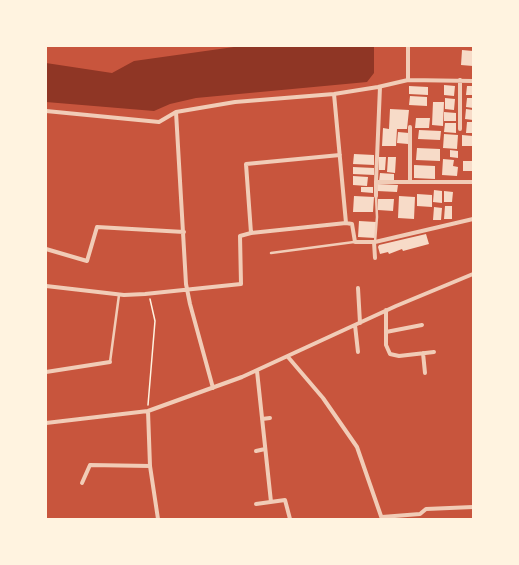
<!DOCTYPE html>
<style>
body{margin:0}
#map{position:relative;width:519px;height:565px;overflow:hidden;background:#c8553d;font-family:Helvetica,sans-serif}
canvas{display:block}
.frame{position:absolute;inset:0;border:47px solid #fff3e0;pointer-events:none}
</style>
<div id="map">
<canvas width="519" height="565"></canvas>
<div class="frame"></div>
</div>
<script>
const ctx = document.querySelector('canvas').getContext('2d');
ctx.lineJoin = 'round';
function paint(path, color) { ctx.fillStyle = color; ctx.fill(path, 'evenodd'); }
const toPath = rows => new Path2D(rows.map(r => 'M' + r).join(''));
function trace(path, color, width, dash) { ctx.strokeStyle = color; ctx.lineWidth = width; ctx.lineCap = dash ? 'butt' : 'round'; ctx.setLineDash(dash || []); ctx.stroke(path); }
paint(toPath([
 [241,46,374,46,374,73,367,82,196,98,170,104,154,111,46,102,46,63,112,73,134,61]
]), '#8f3625');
paint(toPath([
 [462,50,473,51,473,66,461,65],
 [444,85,455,86,454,96,444,95],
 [409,86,428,87,428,95,409,94],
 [467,86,473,86,473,95,466,95],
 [410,96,427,97,427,106,409,105],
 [445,98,455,99,454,110,445,109],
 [467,98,473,98,473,108,466,107],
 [433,102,444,102,443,126,432,125],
 [390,109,409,110,407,129,397,129,396,146,382,146,383,128,389,129],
 [466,109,473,110,473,120,465,119],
 [444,112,456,113,456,121,444,121],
 [416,118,430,118,429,128,415,128],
 [467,122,473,122,473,133,466,133],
 [445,123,456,123,456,133,444,132],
 [419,130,441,131,440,140,418,139],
 [398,132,409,133,408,144,397,143],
 [444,134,458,135,457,149,443,148],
 [462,135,473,136,473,146,462,146],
 [417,148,440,149,440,161,416,160],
 [450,150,458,151,458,158,450,157],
 [354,154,374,155,374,165,353,164],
 [379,157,386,157,385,170,379,170],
 [388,157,396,157,395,173,387,172],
 [443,159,454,160,453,166,458,167,457,176,442,175],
 [463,161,473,161,473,171,463,171],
 [414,165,435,166,435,179,414,178],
 [353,167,374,168,374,175,353,174],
 [380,173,394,174,394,182,379,181],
 [353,176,368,177,367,186,353,185],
 [377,184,398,185,397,192,377,191],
 [361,187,373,187,373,193,361,192],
 [434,190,442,191,442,203,433,202],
 [444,191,453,192,452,202,444,202],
 [417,194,432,195,432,207,417,206],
 [354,196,374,197,373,212,353,212],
 [399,196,415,197,414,219,398,218],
 [378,199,394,199,393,211,378,210],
 [445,206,452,206,452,219,444,219],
 [434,207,442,208,441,220,433,220],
 [359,221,376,222,375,238,358,237],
 [426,234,429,244,403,251,402,249,389,254,388,252,380,254,378,247,379,245]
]), '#f7dbc8');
trace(toPath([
 [148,405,155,321,150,299]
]), '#fff3e0', 1.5);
trace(toPath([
 [375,242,377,217,376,196],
 [271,253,354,242],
 [110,362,119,295]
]), '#f1ccb7', 2.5);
trace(toPath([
 [408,80,408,46],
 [460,80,460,129],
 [380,87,376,182,473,182],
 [46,111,159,122,176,112,235,102,334,94,378,87,408,80,473,81],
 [176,112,186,284,190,304,213,388],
 [410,182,410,127],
 [376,196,376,182],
 [346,223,352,224,355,242,375,242,473,219],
 [251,233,346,223,334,94],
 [374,242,375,258],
 [46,249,87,261,97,227,184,232],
 [46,286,124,295,145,294,241,284,240,236,251,233,246,164,340,155],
 [358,288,360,323],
 [386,310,386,345,390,354,399,356,434,352],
 [355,325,358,352],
 [386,332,422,325],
 [423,353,425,373],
 [288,357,323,398,357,447,382,519],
 [257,371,271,502],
 [46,372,110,362],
 [148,411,150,466,158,519],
 [262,419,270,418],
 [46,423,148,411,242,377,396,306,473,274],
 [256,451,265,449],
 [82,483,90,465,150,466],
 [256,504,285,500,290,519],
 [382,517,420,514,426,509,473,507]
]), '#f1ccb7', 4);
</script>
